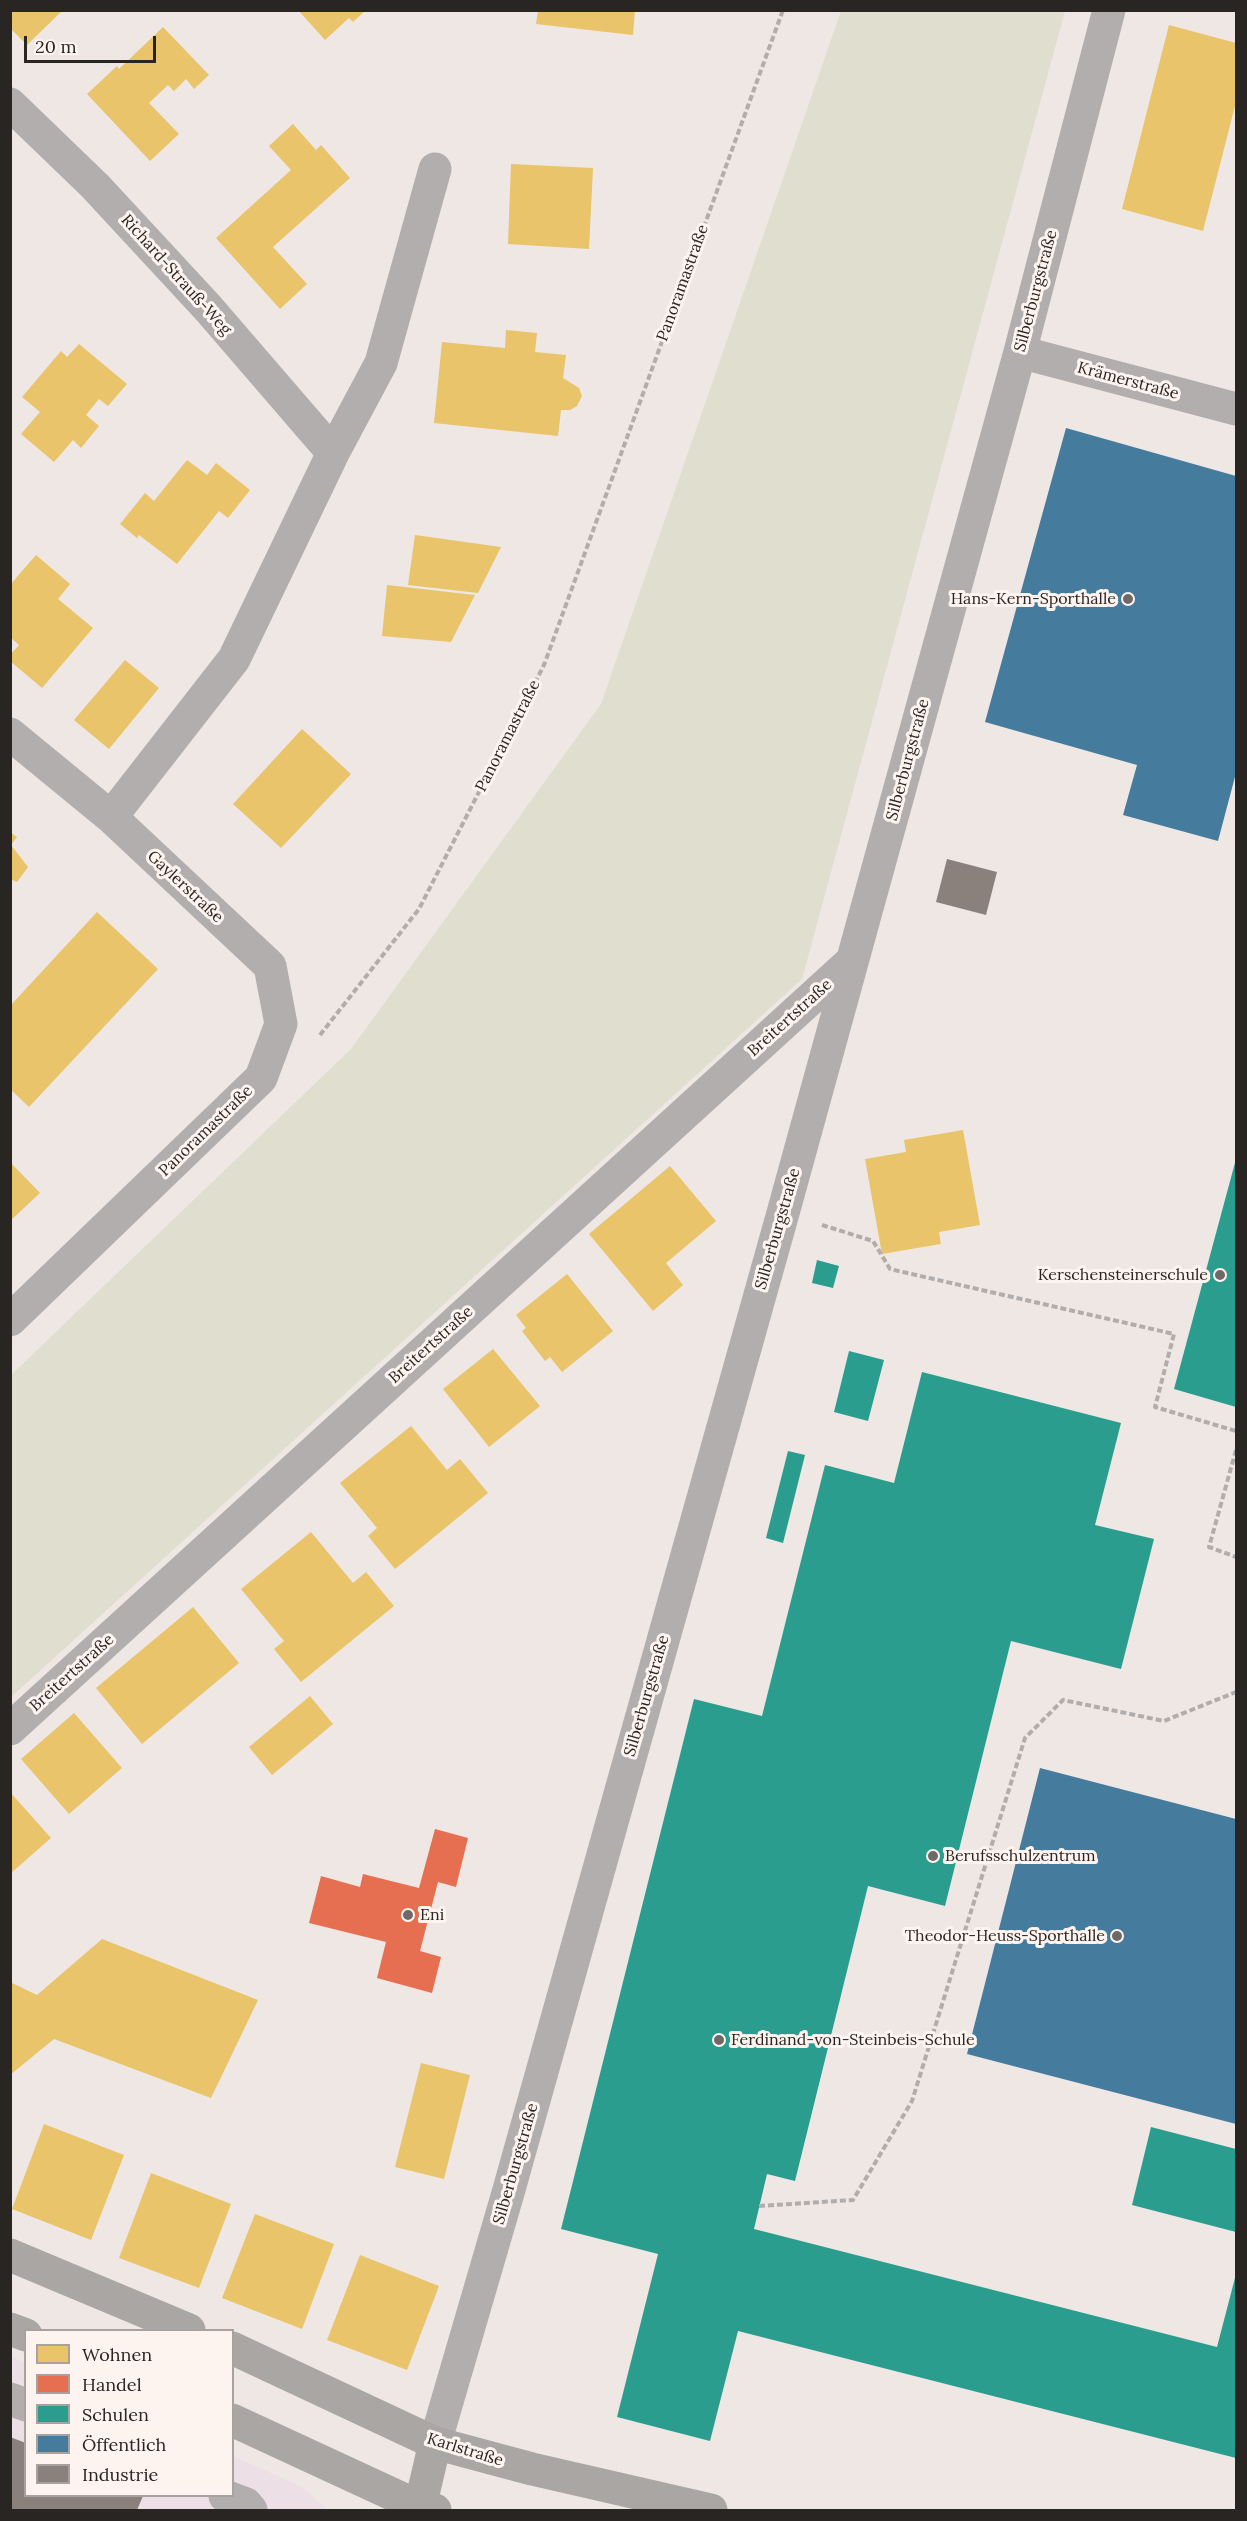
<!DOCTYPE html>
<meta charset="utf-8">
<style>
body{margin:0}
#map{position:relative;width:1247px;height:2521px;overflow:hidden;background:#eee7e4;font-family:Lora,serif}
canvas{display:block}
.frame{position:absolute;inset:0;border:12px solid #292522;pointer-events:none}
.legend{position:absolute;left:24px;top:2329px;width:210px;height:168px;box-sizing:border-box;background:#fef4ef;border:2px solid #a9a19d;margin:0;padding:8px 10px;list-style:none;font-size:18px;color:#292522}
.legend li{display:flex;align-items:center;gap:12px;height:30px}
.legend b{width:30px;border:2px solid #a9a19d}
.scale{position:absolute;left:24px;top:36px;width:132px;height:27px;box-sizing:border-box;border:3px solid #292522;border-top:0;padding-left:8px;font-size:18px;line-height:21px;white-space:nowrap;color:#292522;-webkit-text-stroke:4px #fef4ef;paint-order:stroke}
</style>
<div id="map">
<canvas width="1247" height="2521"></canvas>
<div class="frame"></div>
<ul class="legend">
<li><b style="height:16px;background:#e9c46a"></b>Wohnen</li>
<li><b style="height:16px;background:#e76f51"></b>Handel</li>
<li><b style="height:16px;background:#2a9d8f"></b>Schulen</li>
<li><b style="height:16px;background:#457b9d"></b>Öffentlich</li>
<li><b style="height:16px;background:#8a817c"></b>Industrie</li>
</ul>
<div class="scale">20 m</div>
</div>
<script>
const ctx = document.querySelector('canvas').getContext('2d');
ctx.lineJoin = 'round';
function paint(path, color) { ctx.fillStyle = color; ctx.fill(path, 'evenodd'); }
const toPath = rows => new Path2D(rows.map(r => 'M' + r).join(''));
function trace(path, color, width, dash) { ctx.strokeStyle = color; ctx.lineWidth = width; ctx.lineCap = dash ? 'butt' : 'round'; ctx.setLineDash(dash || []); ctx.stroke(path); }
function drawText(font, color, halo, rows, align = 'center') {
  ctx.font = font + ' Lora,serif'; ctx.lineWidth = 6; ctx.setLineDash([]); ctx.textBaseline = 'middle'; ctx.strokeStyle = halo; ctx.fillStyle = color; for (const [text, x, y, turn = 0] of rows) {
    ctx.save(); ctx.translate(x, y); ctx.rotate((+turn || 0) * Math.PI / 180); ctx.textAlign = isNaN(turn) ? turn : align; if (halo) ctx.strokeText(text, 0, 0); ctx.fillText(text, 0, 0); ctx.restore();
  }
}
paint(toPath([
 [11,2356,25,2363,26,2496,232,2496,233,2456,302,2487,328,2510,11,2510]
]), '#eddfe6');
paint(toPath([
 [841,11,1065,11,802,979,11,1697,11,1375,351,1049,601,704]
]), '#dfdecf');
paint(toPath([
 [10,10,63,10,27,45,10,28],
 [298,10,366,10,353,22,349,18,325,40],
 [538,10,635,10,633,35,536,24],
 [1169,25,1236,43,1236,102,1203,231,1122,209],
 [163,27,209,75,194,89,186,79,174,91,168,85,149,103,179,134,150,161,87,94,117,66,119,69],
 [293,124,316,150,321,145,350,178,273,247,307,284,280,309,216,238,291,170,269,146],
 [511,164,593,168,589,249,508,244],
 [506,330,537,333,535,352,566,355,563,378,579,388,582,396,577,406,570,410,561,410,558,436,434,423,442,342,505,348],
 [79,344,127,384,108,406,99,399,86,415,99,426,81,448,73,440,54,462,21,434,40,412,22,397,61,351,67,357],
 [187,460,207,475,216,463,250,490,228,518,219,511,177,564,139,535,137,538,120,524,145,493,154,501],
 [415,535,501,547,478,593,408,585],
 [36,555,70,584,58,599,93,628,42,688,10,661,10,655,19,645,10,637,10,585],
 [387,585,475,595,451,642,382,636],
 [125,660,159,688,109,749,74,720],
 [302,729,351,774,281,848,233,804],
 [10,832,17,837,11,845,28,867,17,882,10,879],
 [97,912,158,969,29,1107,10,1089,10,1006],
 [963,1130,980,1225,939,1232,941,1244,882,1254,865,1159,906,1152,904,1140],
 [10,1162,40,1193,10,1221],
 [670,1166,716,1221,666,1263,683,1285,653,1311,589,1234],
 [567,1274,613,1331,562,1372,550,1357,545,1361,522,1331,526,1328,516,1315],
 [493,1349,540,1406,489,1447,443,1389],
 [411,1426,447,1470,460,1459,488,1493,395,1569,368,1536,377,1528,340,1483],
 [311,1532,353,1583,366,1572,394,1606,301,1682,274,1649,284,1641,241,1589],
 [193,1607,239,1663,142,1744,96,1688],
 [310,1696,333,1724,272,1775,249,1747],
 [74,1713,122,1768,69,1814,21,1759],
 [10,1792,51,1838,10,1874],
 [102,1939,258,2000,211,2098,54,2039,10,2075,10,1982,37,1995],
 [421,2063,470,2075,444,2179,395,2167],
 [44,2124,124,2155,91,2240,12,2209],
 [151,2173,231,2204,199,2288,119,2258],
 [255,2214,334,2244,302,2329,222,2298],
 [360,2255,439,2286,407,2370,327,2340]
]), '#e9c46a');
paint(toPath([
 [435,1829,468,1838,456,1887,438,1882,420,1951,441,1957,432,1993,377,1978,386,1942,309,1923,321,1876,360,1887,363,1874,419,1888]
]), '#e76f51');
paint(toPath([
 [1236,1159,1236,1407,1174,1389],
 [817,1260,839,1266,833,1288,812,1283],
 [849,1351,884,1360,868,1421,834,1412],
 [922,1372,1121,1423,1095,1525,1154,1539,1121,1669,1011,1641,945,1906,868,1886,795,2181,767,2174,754,2229,1217,2347,1236,2274,1236,2458,738,2331,710,2441,617,2417,658,2254,561,2229,694,1699,762,1716,825,1465,894,1483],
 [788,1451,805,1455,783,1543,766,1538],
 [1151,2127,1236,2149,1236,2232,1132,2205]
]), '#2a9d8f');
paint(toPath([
 [1066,428,1236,476,1236,773,1218,841,1123,815,1137,765,985,722],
 [1040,1768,1236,1819,1236,2124,967,2054]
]), '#457b9d');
paint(toPath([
 [947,859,997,872,986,915,936,902],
 [10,2437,26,2443,26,2496,143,2496,137,2510,10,2510]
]), '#8a817c');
trace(toPath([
 [320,1035,419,909,544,665,783,10],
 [822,1225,873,1241,890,1269,1174,1334,1155,1407,1236,1431],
 [1236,1450,1209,1547,1236,1557],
 [759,2206,853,2200,912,2101,1025,1738,1063,1700,1164,1721,1236,1692]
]), '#b1adac', 4, [6, 3]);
trace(toPath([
 [10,104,95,186,208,308,333,453],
 [1020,352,1236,409],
 [10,734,111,817,270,966,281,1024,261,1078,10,1320],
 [111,817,234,659,333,453,381,363,435,169],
 [10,1729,852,961],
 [10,2399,26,2405],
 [435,2443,508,2193,783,1213,1020,352,1109,10],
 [225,2496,246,2504,251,2510]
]), '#b2aead', 33);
trace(toPath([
 [10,2255,189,2330],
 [10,2329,26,2335],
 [232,2348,435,2443,532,2469,711,2510],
 [232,2420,420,2507,435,2510],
 [420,2507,435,2443]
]), '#aaa6a4', 33);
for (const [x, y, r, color] of [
 [1128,599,6,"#6e6966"],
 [1220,1275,6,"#6e6966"],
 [933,1856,6,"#6e6966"],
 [408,1915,6,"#6e6966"],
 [1117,1936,6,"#6e6966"],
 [719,2040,6,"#6e6966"]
]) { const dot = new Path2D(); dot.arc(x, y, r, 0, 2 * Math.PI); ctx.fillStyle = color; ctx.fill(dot); trace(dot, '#fef4ef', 2); }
drawText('16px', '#292522', '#fef4ef', [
 ["Richard-Strauß-Weg",176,275,48],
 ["Panoramastraße",683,283,-70],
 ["Silberburgstraße",1036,291,-75],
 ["Krämerstraße",1128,381,15],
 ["Panoramastraße",508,736,-63],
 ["Silberburgstraße",908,760,-75],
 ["Gaylerstraße",185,887,43],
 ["Breitertstraße",790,1018,-42],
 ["Panoramastraße",206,1131,-44],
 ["Silberburgstraße",778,1229,-74],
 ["Breitertstraße",431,1345,-42],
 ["Breitertstraße",72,1673,-42],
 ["Silberburgstraße",647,1696,-74],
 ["Silberburgstraße",516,2164,-74],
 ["Karlstraße",465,2450,17]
]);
drawText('16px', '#292522', '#fef4ef', [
 ["Hans-Kern-Sporthalle",1116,599],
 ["Kerschensteinerschule",1208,1275],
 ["Berufsschulzentrum",945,1856,"left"],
 ["Eni",420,1915,"left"],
 ["Theodor-Heuss-Sporthalle",1105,1936],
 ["Ferdinand-von-Steinbeis-Schule",731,2040,"left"]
], 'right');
</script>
